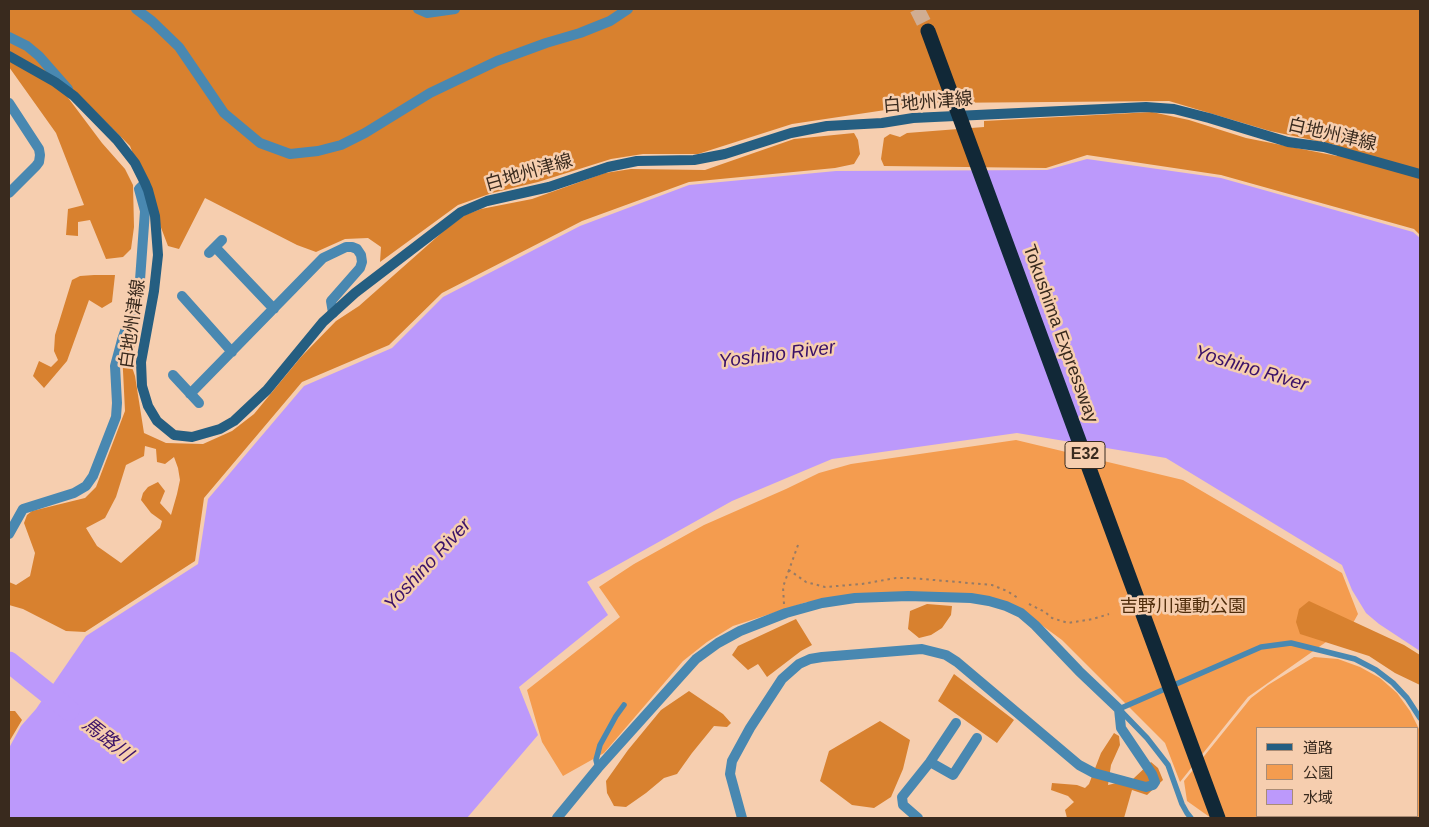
<!DOCTYPE html>
<meta charset="utf-8">
<style>
body{margin:0}
#map{position:relative;width:1429px;height:827px;overflow:hidden;background:#f6ceaf;font-family:Arial,"Noto Sans JP",sans-serif}
canvas{display:block}
.frame{position:absolute;inset:0;border:10px solid #392a1e;pointer-events:none}
.legend{position:absolute;left:1256px;top:727px;width:162px;height:90px;box-sizing:border-box;background:#f6ceaf;border:1px solid #aa8c75;margin:0;padding:6px 9px;list-style:none;font-size:15px;color:#392a1e}
.legend li{display:flex;align-items:center;gap:10px;height:25px}
.legend b{width:25px;border:1px solid #aa8c75}
</style>
<div id="map">
<canvas width="1429" height="827"></canvas>
<div class="frame"></div>
<ul class="legend">
<li><b style="height:6px;background:#255e81"></b>道路</li>
<li><b style="height:14px;background:#f49c4f"></b>公園</li>
<li><b style="height:14px;background:#bc99fb"></b>水域</li>
</ul>
</div>
<script>
const ctx = document.querySelector('canvas').getContext('2d');
ctx.lineJoin = 'round';
function paint(path, color) { ctx.fillStyle = color; ctx.fill(path, 'evenodd'); }
const toPath = rows => new Path2D(rows.map(r => 'M' + r).join(''));
function trace(path, color, width, dash) { ctx.strokeStyle = color; ctx.lineWidth = width; ctx.lineCap = dash ? 'butt' : 'round'; ctx.setLineDash(dash || []); ctx.stroke(path); }
function drawText(font, color, halo, rows, align = 'center') {
  ctx.font = font + ' Arial,"Noto Sans JP",sans-serif'; ctx.lineWidth = 5; ctx.setLineDash([]); ctx.textBaseline = 'middle'; ctx.strokeStyle = halo; ctx.fillStyle = color; for (const [text, x, y, turn = 0] of rows) {
    ctx.save(); ctx.translate(x, y); ctx.rotate((+turn || 0) * Math.PI / 180); ctx.textAlign = isNaN(turn) ? turn : align; if (halo) ctx.strokeText(text, 0, 0); ctx.fillText(text, 0, 0); ctx.restore();
  }
}
paint(toPath([
 [1016,440,1183,480,1342,573,1358,614,1353,623,1248,697,1180,782,1165,743,1062,640,1036,621,979,595,807,602,733,626,707,642,683,661,604,753,563,776,542,742,527,690,620,617,599,587,634,564,704,525,786,489,819,473,851,464],
 [1314,657,1338,659,1360,667,1380,678,1397,693,1410,711,1420,731,1420,818,1211,818,1187,801,1184,781,1251,698,1268,685],
 [1258,728,1418,728,1418,816,1258,816]
]), '#f49c4f');
paint(toPath([
 [9,9,1420,9,1420,235,1414,229,1221,175,1087,155,1046,168,884,166,881,159,884,138,890,134,900,137,907,133,984,127,984,121,1152,112,1189,120,1246,138,1337,156,1336,145,1270,131,1169,101,932,103,792,124,698,154,643,154,611,159,538,182,492,193,458,205,380,262,381,247,368,238,345,239,316,252,297,245,205,198,179,249,168,246,130,146,76,92,66,95,102,143,125,169,133,185,134,227,131,249,123,257,106,259,90,220,78,222,78,236,66,235,68,209,84,205,56,133,9,67],
 [854,133,858,140,860,154,854,164,835,168,689,182,582,221,442,293,389,345,302,382,204,498,195,561,85,632,66,631,23,609,9,605,9,582,16,585,30,576,35,553,24,523,27,515,32,511,85,498,96,487,125,411,122,351,128,342,132,341,135,346,132,367,135,376,144,433,166,443,203,444,232,431,254,414,301,357,336,321,359,306,446,229,465,215,481,209,532,199,605,173,631,169,705,170,794,139],
 [145,446,156,449,157,462,165,464,174,457,178,468,180,480,177,494,171,515,160,503,165,491,158,482,148,487,143,493,141,500,151,513,162,521,160,528,121,563,97,546,86,528,105,518,116,497,126,465,144,456],
 [94,275,115,275,112,302,102,308,89,300,67,361,44,388,33,376,39,361,51,367,58,360,54,351,55,335,72,280,80,276],
 [1309,601,1404,645,1420,655,1420,685,1395,673,1369,656,1300,634,1296,622,1299,609],
 [927,604,952,606,951,615,942,628,931,635,919,638,908,629,910,611],
 [796,619,812,645,801,651,767,677,758,664,748,670,732,655,738,646],
 [954,674,1014,720,997,743,938,701],
 [689,691,723,714,731,723,727,727,714,726,692,753,677,774,664,778,646,793,626,807,614,806,607,793,606,781,628,750,661,710],
 [9,711,15,711,22,720,9,742],
 [880,721,910,740,903,769,891,797,874,808,852,805,820,781,829,751],
 [1114,733,1119,736,1120,745,1111,765,1108,785,1133,779,1151,762,1158,768,1163,780,1147,795,1132,790,1124,818,1067,818,1065,810,1074,802,1068,796,1051,790,1052,783,1077,785,1085,788,1089,784,1101,753]
]), '#d8812f');
paint(toPath([
 [1087,159,1221,178,1413,232,1420,238,1420,651,1379,624,1366,613,1352,590,1342,565,1166,458,1017,433,832,459,732,501,587,582,608,615,519,687,538,735,467,818,9,818,9,748,21,726,36,709,86,636,198,564,208,499,304,386,392,348,443,297,580,226,689,185,836,171,1047,170]
]), '#bc99fb');
trace(toPath([
 [9,662,69,710]
]), '#bc99fb', 21);
trace(toPath([
 [917,9,928,31]
]), '#d0ad92', 15, [15, 8]);
trace(toPath([
 [798,545,789,570,806,582,825,587,862,584,896,578,911,578,992,585,1007,591,1018,598],
 [784,604,783,587,789,570],
 [1029,604,1045,612,1052,618,1068,623,1093,619,1109,614]
]), '#967b66', 2, [2.5, 4]);
trace(toPath([
 [598,768,596,760,600,745,616,716,624,705],
 [1191,818,1187,813,1182,804,1168,765,1147,738,1119,709,1261,647,1291,643,1355,659,1376,670,1393,683,1407,698,1420,718]
]), '#4988b1', 5.5);
trace(toPath([
 [136,9,152,21,179,47,224,113,260,143,290,154,318,151,341,145,365,133,430,93,497,61,546,43,580,33,610,21,628,9],
 [418,9,427,13,455,9],
 [9,37,27,46,39,56,68,89],
 [9,103,39,149,40,155,39,162,36,166,9,193],
 [215,247,274,309],
 [209,253,222,240],
 [182,296,232,352],
 [173,375,199,403],
 [190,394,323,258,346,247,352,247,357,249,361,255,362,262,360,268,331,301,333,313],
 [9,534,23,509,74,493,86,486,93,476,116,417,117,403,115,366,122,340,133,308,140,280,145,211,139,189,145,183],
 [930,762,953,775,977,738],
 [557,818,598,768,696,659,718,643,740,631,786,613,822,603,855,598,908,596,971,598,989,601,1006,606,1021,613,1035,625,1079,671,1119,709,1121,728,1152,774,1155,782,1153,785,1146,787,1094,773,1079,765,957,662,946,655,922,649,822,657,810,659,799,664,782,679,750,728,732,761,730,774,742,818],
 [918,818,903,805,902,797,930,762,956,723]
]), '#4988b1', 10);
trace(toPath([
 [9,56,55,82,74,96,117,140,135,163,145,183,148,190,155,216,158,255,154,291,141,362,142,386,148,406,157,421,174,435,192,437,220,429,234,421,267,390,323,322,355,293,461,212,487,201,549,187,608,167,637,161,694,160,725,154,791,133,827,126,882,123,913,118,1146,107,1174,109,1209,118,1288,142,1324,147,1420,174]
]), '#255e81', 10);
trace(toPath([
 [928,31,1218,818]
]), '#112837', 15);
for (const [x, y, w] of [
 [1085,455,40]
]) { const box = new Path2D(); box.roundRect(x - w / 2, y - 13.5, w, 27, 4); ctx.fillStyle = '#f6ceaf'; ctx.fill(box); trace(box, '#392a1e', 1); }
drawText('bold 16px', '#392a1e', null, [
 ["E32",1085,455]
]);
drawText('18px', '#392a1e', '#f6ceaf', [
 ["白地州津線",928,103,-5],
 ["白地州津線",1332,135,13],
 ["白地州津線",529,173,-16],
 ["白地州津線",133,324,-82],
 ["Tokushima Expressway",1060,334,70]
]);
drawText('18px', '#502d0b', '#f6ceaf', [
 ["吉野川運動公園",1183,607]
]);
drawText('italic 19px', '#3a1167', '#f6ceaf', [
 ["Yoshino River",777,355,-7],
 ["Yoshino River",1251,369,17],
 ["Yoshino River",428,565,-47],
 ["馬路川",107,740,38]
]);
</script>
